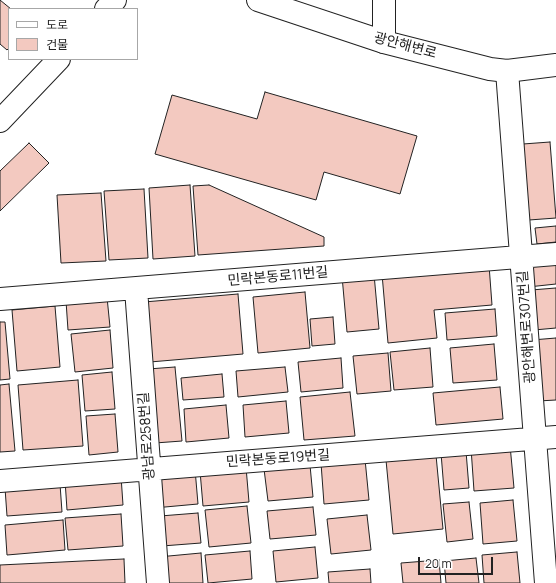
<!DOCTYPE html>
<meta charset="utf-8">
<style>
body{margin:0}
#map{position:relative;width:556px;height:583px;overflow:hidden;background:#fff;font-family:Manrope,"Noto Sans KR",sans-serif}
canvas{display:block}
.legend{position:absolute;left:8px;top:8px;width:130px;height:52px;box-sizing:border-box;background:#fff;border:1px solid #a7a7a7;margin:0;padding:5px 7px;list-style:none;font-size:12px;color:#222}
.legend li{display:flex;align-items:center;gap:8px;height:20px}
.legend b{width:20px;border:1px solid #a7a7a7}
.scale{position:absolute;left:418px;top:557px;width:75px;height:18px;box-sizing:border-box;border:2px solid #222;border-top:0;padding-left:5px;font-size:12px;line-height:14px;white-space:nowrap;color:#222;-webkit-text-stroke:3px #fff;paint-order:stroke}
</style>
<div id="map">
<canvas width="556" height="583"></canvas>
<ul class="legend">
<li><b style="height:5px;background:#fff"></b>도로</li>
<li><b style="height:11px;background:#f3c9c0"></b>건물</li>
</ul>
<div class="scale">20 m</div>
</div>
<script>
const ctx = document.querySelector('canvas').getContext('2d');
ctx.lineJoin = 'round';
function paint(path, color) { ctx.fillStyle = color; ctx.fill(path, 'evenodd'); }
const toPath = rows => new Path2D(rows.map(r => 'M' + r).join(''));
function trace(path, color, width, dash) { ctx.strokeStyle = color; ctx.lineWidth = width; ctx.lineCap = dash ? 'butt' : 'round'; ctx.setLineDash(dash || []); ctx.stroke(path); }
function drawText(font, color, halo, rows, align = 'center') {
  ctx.font = font + ' Manrope,"Noto Sans KR",sans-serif'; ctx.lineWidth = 3; ctx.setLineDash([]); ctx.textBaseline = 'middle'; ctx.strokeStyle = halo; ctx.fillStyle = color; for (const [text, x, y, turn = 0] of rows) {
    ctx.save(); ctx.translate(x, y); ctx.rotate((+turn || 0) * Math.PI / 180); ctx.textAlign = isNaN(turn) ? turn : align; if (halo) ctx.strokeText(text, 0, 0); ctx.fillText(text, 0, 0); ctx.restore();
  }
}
const building = toPath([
 [0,0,11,9,9,9,9,48,7,50,0,44,0,0],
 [265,92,417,136,400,194,324,172,316,200,155,154,172,95,257,119,265,92],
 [550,142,556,218,529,220,523,144,550,142],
 [29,143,49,163,0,211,0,171,29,143],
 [190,185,195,256,153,259,149,188,190,185],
 [209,185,324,237,324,246,198,255,193,186,209,185],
 [144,189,148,258,109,260,104,191,144,189],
 [101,193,106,261,61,263,57,195,101,193],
 [556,226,556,242,537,244,535,228,556,226],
 [556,258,556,284,528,287,526,260,556,258],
 [489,265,492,305,434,310,437,338,388,343,382,274,489,265],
 [374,274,379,329,347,332,342,276,374,274],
 [556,288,556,328,534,330,531,290,556,288],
 [305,292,310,348,258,353,253,297,305,292],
 [238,294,243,354,150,362,144,302,238,294],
 [107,297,110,327,68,330,66,301,107,297],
 [55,306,60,367,17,371,12,310,55,306],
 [495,309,497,336,447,340,445,313,495,309],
 [333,317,335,344,312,346,310,319,333,317],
 [0,322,5,322,10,379,0,380,0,322],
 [110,330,113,368,75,372,71,334,110,330],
 [556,338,556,400,538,401,532,340,556,338],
 [494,344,497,380,453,383,450,348,494,344],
 [430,348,433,387,394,390,390,352,430,348],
 [388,353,391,391,357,394,353,356,388,353],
 [341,358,343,388,301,392,298,362,341,358],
 [175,367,182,441,155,443,148,369,175,367],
 [285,367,288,392,238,397,236,371,285,367],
 [112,372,115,409,85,411,82,375,112,372],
 [222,374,224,397,183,400,181,378,222,374],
 [78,380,83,446,23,450,18,385,78,380],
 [9,384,15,451,0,452,0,385,9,384],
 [500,387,503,419,436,425,433,393,500,387],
 [350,392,355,436,304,440,300,397,350,392],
 [286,401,289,433,245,437,243,405,286,401],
 [226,405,229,438,186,442,184,409,226,405],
 [115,414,118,452,89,455,86,416,115,414],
 [510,445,514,488,474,491,471,448,510,445],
 [466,451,469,488,444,490,441,453,466,451],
 [436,455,443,529,393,534,386,460,436,455],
 [365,459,369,500,324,504,321,463,365,459],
 [310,465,313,497,268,501,264,469,310,465],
 [246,467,249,502,203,506,200,471,246,467],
 [195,469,198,504,154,508,151,472,195,469],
 [121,476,123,505,67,510,65,480,121,476],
 [60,484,62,512,7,516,5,488,60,484],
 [513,500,517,541,483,544,480,503,513,500],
 [469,502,473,539,447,542,443,504,469,502],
 [247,506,251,543,209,547,205,510,247,506],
 [313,507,316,535,270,539,267,511,313,507],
 [198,513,201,543,162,546,160,516,198,513],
 [121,514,123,546,68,550,65,518,121,514],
 [367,515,371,550,331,554,327,519,367,515],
 [63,520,65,550,7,555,5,525,63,520],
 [315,547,318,578,276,582,273,551,315,547],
 [250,551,252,579,208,583,205,555,250,551],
 [517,552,520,583,484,583,482,555,517,552],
 [201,553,203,583,161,583,158,557,201,553],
 [476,558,479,583,446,583,444,561,476,558],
 [124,559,125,583,0,583,0,565,124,559],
 [439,560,441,583,403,583,401,563,439,560],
 [370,569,371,583,329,583,328,572,370,569]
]);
paint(building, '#f3c9c0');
trace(building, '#222', 1);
const street = toPath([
 [384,0,384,42],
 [507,71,546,583],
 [136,289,158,583],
 [0,299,556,254],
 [0,481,556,437]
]);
const secondary = toPath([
 [258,0,384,42,490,69,507,71,556,65],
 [106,9,115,0],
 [0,121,59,59]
]);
trace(street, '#222', 24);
trace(secondary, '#222', 24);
trace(street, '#fff', 22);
trace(secondary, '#fff', 22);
drawText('14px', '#222', '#fff', [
 ["광안해변로",405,46,15],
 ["민락본동로11번길",278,277,-5],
 ["광안해변로307번길",527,327,-94],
 ["광남로258번길",147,436,-94],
 ["민락본동로19번길",278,459,-4]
]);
</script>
